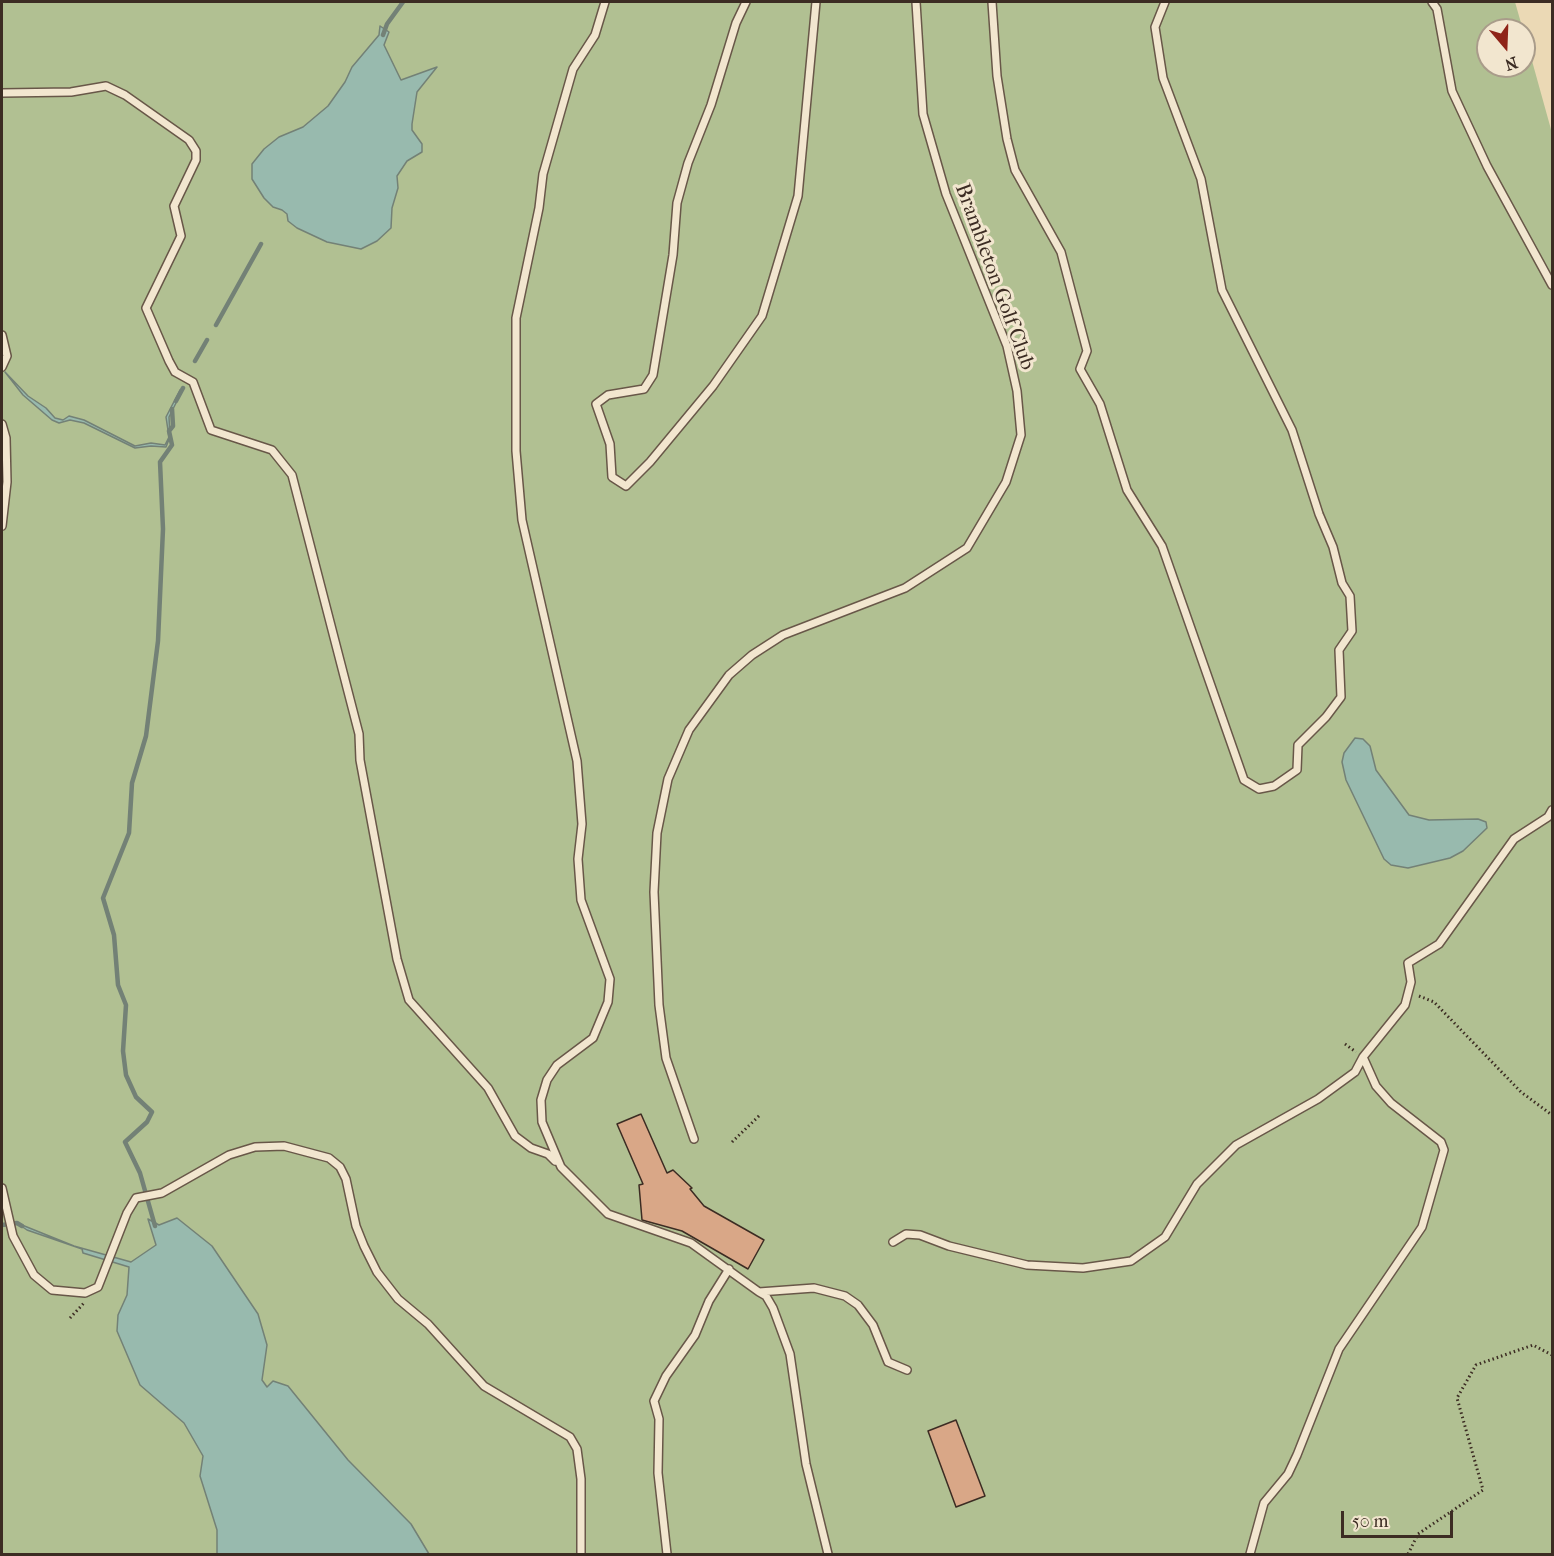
<!DOCTYPE html>
<style>
body{margin:0}
#map{position:relative;width:1554px;height:1556px;overflow:hidden;background:#ebd9b5;font-family:"IM FELL French Canon",serif}
canvas{display:block}
.frame{position:absolute;inset:0;border:3px solid #3c2c23;pointer-events:none}
.north{position:absolute;left:1476px;top:18px;width:60px;height:60px;box-sizing:border-box;background:#f2e6cf;border:2px solid #a99c8a;border-radius:50%;rotate:161deg;font-size:16px;font-weight:700;line-height:24px;text-align:center;color:#3c2c23}
.north::after{content:'';display:block;margin:auto;width:21px;height:27px;background:#8f2418;clip-path:polygon(50% 0,100% 100%,50% 72%,0 100%)}
.scale{position:absolute;left:1341px;top:1511px;width:112px;height:27px;box-sizing:border-box;border:3px solid #3c2c23;border-top:0;padding-left:8px;font-size:18px;line-height:21px;white-space:nowrap;color:#3c2c23;-webkit-text-stroke:4px #f2e6cf;paint-order:stroke}
</style>
<div id="map">
<canvas width="1554" height="1556"></canvas>
<div class="frame"></div>
<div class="north">N</div>
<div class="scale">50 m</div>
</div>
<script>
const ctx = document.querySelector('canvas').getContext('2d');
ctx.lineJoin = 'round';
function paint(path, color) { ctx.fillStyle = color; ctx.fill(path, 'evenodd'); }
const toPath = rows => new Path2D(rows.map(r => 'M' + r).join(''));
function trace(path, color, width, dash) { ctx.strokeStyle = color; ctx.lineWidth = width; ctx.lineCap = dash ? 'butt' : 'round'; ctx.setLineDash(dash || []); ctx.stroke(path); }
function drawText(font, color, halo, rows, align = 'center') {
  ctx.font = font + ' "IM FELL French Canon",serif'; ctx.lineWidth = 6; ctx.setLineDash([]); ctx.textBaseline = 'middle'; ctx.strokeStyle = halo; ctx.fillStyle = color; for (const [text, x, y, turn = 0] of rows) {
    ctx.save(); ctx.translate(x, y); ctx.rotate((+turn || 0) * Math.PI / 180); ctx.textAlign = isNaN(turn) ? turn : align; if (halo) ctx.strokeText(text, 0, 0); ctx.fillText(text, 0, 0); ctx.restore();
  }
}
paint(toPath([
 [2,2,1515,2,1523,30,1488,30,1488,66,1524,66,1524,32,1552,133,1552,1554,2,1554]
]), '#b1c092');
const water = toPath([
 [380,26,389,32,384,45,401,80,437,67,417,92,412,124,412,130,422,144,422,152,407,161,397,176,398,188,392,208,391,228,377,241,361,249,327,242,297,228,288,221,287,214,282,210,273,207,264,198,252,179,252,164,264,149,279,137,303,127,328,106,345,82,352,67,379,35,380,26],
 [5,372,28,396,46,408,55,418,63,420,69,416,84,420,135,446,151,443,165,445,169,437,166,417,180,390,183,389,169,417,170,437,166,447,151,446,135,448,84,423,70,420,59,423,52,420,23,395,5,372],
 [1355,738,1363,739,1370,746,1376,770,1409,815,1429,820,1478,819,1486,822,1487,828,1463,851,1450,858,1408,868,1391,865,1384,859,1346,780,1342,762,1344,753,1355,738],
 [177,1218,212,1246,258,1314,267,1345,262,1380,267,1387,273,1381,288,1386,348,1460,411,1524,429,1554,217,1554,217,1530,200,1476,203,1456,184,1423,140,1385,117,1331,118,1315,127,1295,129,1267,83,1253,82,1249,27,1230,17,1223,74,1246,131,1262,156,1245,148,1219,159,1225,177,1218]
]);
paint(water, '#98baae');
trace(water, '#738176', 1.5);
trace(toPath([
 [383,35,387,24,403,2],
 [216,325,261,244],
 [195,361,207,340],
 [176,401,183,388],
 [2,1225,17,1223,22,1226],
 [155,1226,140,1173,125,1142,147,1122,152,1112,136,1097,126,1075,123,1051,126,1005,118,985,114,935,103,898,129,833,132,783,146,736,158,641,163,529,160,462,172,445,169,431,173,426,172,409]
]), '#738176', 4.5);
const building = toPath([
 [641,1114,667,1173,673,1170,692,1188,690,1189,704,1206,764,1240,748,1269,682,1231,642,1220,639,1185,643,1184,617,1124,641,1114],
 [956,1420,985,1496,956,1507,928,1431,956,1420]
]);
paint(building, '#d9a787');
trace(building, '#3c2c23', 1.5);
const service = toPath([
 [605,2,595,35,573,69,543,174,539,208,516,318,516,451,522,520,577,761,582,824,578,859,581,900,610,979,608,1002,593,1038,557,1065,547,1080,541,1100,542,1122,561,1167,608,1214,691,1243,759,1292,814,1288,845,1296,858,1305,873,1325,888,1362,907,1370],
 [746,2,736,23,711,105,688,163,677,203,673,255,653,375,644,389,608,395,596,404,610,444,612,477,626,486,650,462,713,386,762,316,798,196,816,2],
 [992,2,997,76,1007,139,1015,170,1061,252,1087,351,1080,369,1100,404,1127,490,1162,546,1244,780,1259,789,1274,786,1297,770,1298,745,1326,717,1341,697,1339,650,1352,631,1350,596,1342,583,1333,547,1319,514,1292,430,1222,290,1201,179,1163,78,1155,27,1165,2],
 [1432,2,1437,9,1452,91,1487,166,1552,285],
 [2,93,71,92,106,86,125,95,189,140,196,151,196,160,174,206,181,236,146,308,169,361,175,372,193,382,211,430,272,450,292,475,359,734,360,760,397,959,409,1000,488,1088,515,1136,531,1148,548,1154,555,1161],
 [2,335,7,356,2,367],
 [2,424,6,438,7,482,2,526],
 [694,1139,666,1058,659,1005,654,892,657,833,668,779,689,730,729,675,752,655,783,635,905,588,967,548,1006,482,1021,435,1017,391,1007,346,946,194,923,114,916,2],
 [2,1188,13,1236,34,1275,52,1290,85,1293,98,1287,127,1213,136,1198,162,1193,229,1155,255,1147,284,1146,329,1158,340,1167,346,1179,356,1226,364,1246,377,1272,398,1299,428,1324,484,1386,570,1437,577,1449,581,1479,581,1554],
 [893,1242,906,1234,920,1235,949,1246,1027,1265,1083,1268,1131,1261,1165,1237,1197,1184,1236,1145,1318,1099,1355,1072,1363,1057],
 [759,1292,766,1296,773,1308,790,1354,806,1464,828,1554],
 [667,1554,658,1473,659,1419,654,1401,666,1376,695,1335,709,1301,729,1269],
 [1250,1554,1264,1503,1288,1474,1297,1455,1339,1349,1422,1227,1444,1150,1441,1142,1391,1103,1376,1086,1363,1057,1405,1005,1411,982,1408,963,1439,944,1514,839,1548,817,1552,810]
]);
trace(service, '#685748', 10);
trace(toPath([
 [1419,996,1434,1002,1521,1092,1552,1115],
 [1345,1044,1356,1052],
 [732,1142,761,1114],
 [70,1318,84,1303],
 [1408,1554,1418,1534,1483,1490,1457,1398,1476,1365,1533,1345,1552,1355]
]), '#3c2c23', 3, [1.5, 3]);
trace(service, '#f2e6cf', 7);
drawText('21px', '#3c2c23', '#f2e6cf', [
 ["Brambleton Golf Club",994,277,70]
]);
</script>
